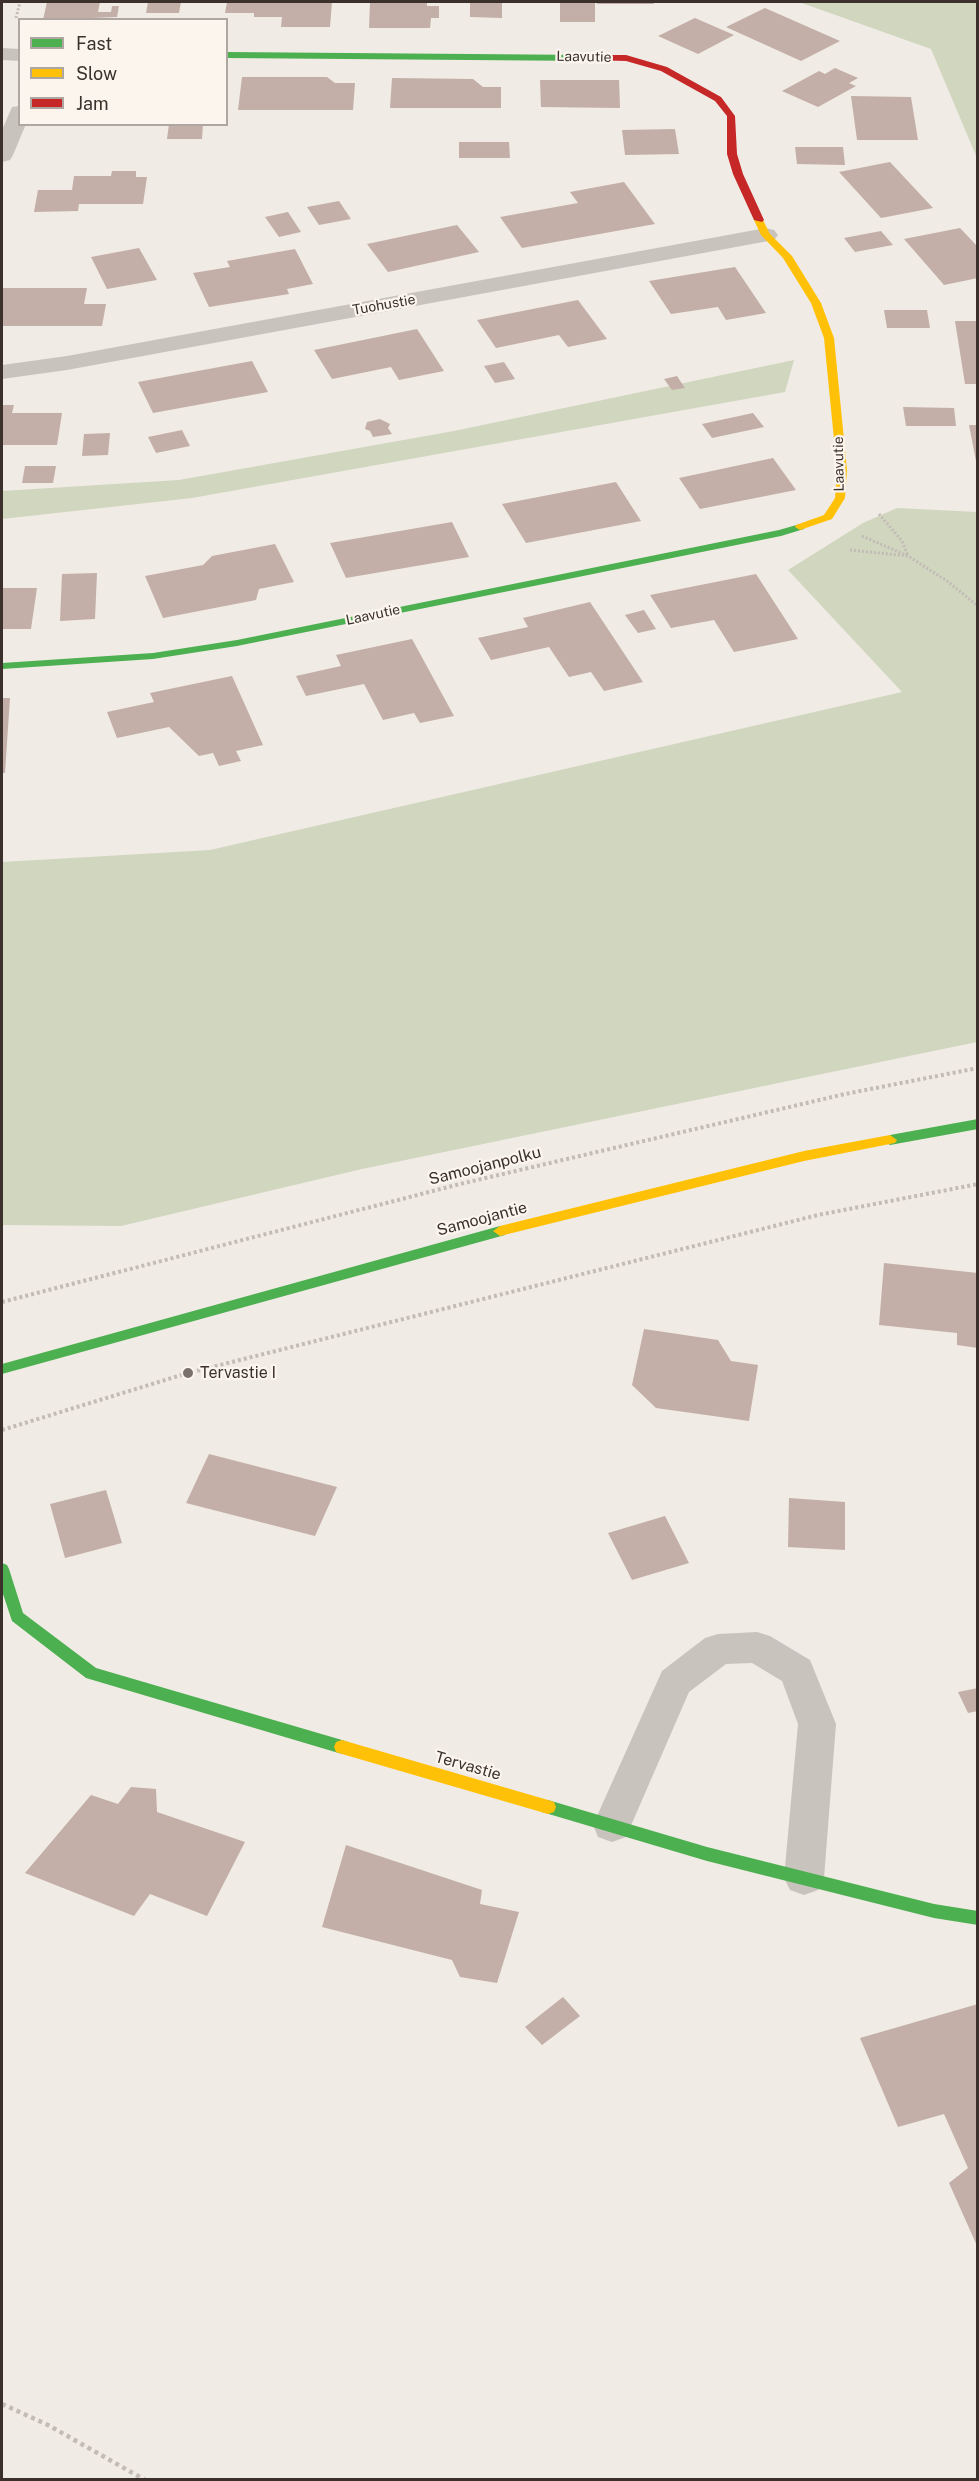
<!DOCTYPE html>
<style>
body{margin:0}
#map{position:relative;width:979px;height:2481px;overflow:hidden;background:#f0ebe5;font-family:"Public Sans",sans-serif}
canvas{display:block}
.frame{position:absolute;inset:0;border:3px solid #3b302b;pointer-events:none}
.legend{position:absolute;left:18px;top:18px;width:210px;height:108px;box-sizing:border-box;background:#fbf5ee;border:2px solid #aea6a0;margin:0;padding:8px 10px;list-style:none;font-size:18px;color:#3b302b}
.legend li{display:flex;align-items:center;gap:12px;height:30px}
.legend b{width:30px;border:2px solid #aea6a0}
</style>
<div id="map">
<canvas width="979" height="2481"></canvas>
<div class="frame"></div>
<ul class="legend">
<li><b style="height:8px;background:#4caf50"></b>Fast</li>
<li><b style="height:8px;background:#ffc107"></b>Slow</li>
<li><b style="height:8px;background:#c62828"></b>Jam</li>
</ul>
</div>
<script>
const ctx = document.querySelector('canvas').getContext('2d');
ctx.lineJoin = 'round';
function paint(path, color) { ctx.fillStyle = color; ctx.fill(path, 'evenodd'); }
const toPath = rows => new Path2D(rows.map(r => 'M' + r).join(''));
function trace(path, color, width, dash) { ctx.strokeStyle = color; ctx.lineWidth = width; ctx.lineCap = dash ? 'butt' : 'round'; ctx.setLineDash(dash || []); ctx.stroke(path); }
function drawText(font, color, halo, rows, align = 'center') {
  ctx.font = font + ' "Public Sans",sans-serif'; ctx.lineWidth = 4.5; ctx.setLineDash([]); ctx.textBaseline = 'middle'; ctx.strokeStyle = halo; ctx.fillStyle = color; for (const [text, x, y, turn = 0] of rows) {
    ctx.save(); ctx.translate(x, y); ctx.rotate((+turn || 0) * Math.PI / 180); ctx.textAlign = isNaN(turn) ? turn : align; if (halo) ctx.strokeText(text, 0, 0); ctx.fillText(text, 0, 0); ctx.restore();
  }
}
paint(toPath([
 [799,2,977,2,977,158,931,49],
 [794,360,785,392,192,498,2,519,2,491,179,480,454,431],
 [897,508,977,512,977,1042,362,1169,121,1226,2,1225,2,862,210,850,902,692,788,570,863,523]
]), '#d1d6bf');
paint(toPath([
 [47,2,100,2,98,12,111,12,112,6,119,6,117,17,43,20],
 [148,2,181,2,179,13,146,13],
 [227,2,332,2,330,27,281,27,282,17,254,17,254,13,225,13],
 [370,2,427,2,427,6,439,6,439,18,431,18,430,28,369,28],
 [470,2,502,2,502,18,470,17],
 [560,2,595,2,595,22,560,22],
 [597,2,653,2,654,4,597,4],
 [765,8,840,41,801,61,726,27],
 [695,18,734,35,698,54,658,36],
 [835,68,858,78,849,83,856,86,818,107,782,91,819,71,825,74],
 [242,77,327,77,335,83,355,83,353,110,238,110],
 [392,78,473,79,483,87,501,87,501,108,390,108],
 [540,80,619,80,620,108,541,107],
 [851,96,911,97,918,140,857,140],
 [169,124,203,124,202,139,167,139],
 [675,129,679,154,625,155,622,130],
 [459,142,509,142,510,158,459,158],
 [795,147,843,147,845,165,797,164],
 [890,162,933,208,881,218,839,172],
 [112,171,136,171,136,177,147,177,143,204,79,204,78,211,34,212,38,190,72,190,74,176,111,176],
 [624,182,655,224,522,248,500,217,578,203,570,192],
 [339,201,351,219,319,225,307,207],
 [288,212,301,232,279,237,265,217],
 [457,225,479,252,388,272,367,244],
 [960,228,978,247,978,278,944,285,904,239],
 [881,231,893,245,855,252,844,238],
 [139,248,157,280,107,289,91,257],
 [295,249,313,284,287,289,289,294,209,307,193,273,230,267,227,261],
 [735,267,766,313,726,320,718,307,671,314,649,281],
 [2,288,87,288,84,304,106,304,102,326,2,326],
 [578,300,607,339,568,347,559,335,496,348,477,320],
 [884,310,927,310,930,328,887,328],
 [955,321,978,321,978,384,965,384],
 [417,329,444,371,399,380,391,367,332,379,314,350],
 [252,361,268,392,153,413,138,382],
 [504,362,515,379,495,383,484,366],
 [677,376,685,388,672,390,664,379],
 [2,405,14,405,12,413,62,413,57,445,2,445],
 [903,407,954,408,956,426,906,426],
 [753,413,764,427,712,438,702,424],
 [380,419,390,424,388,428,392,434,373,437,370,431,365,429,367,422],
 [969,425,978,425,978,461,976,461],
 [182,430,190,446,156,453,148,437],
 [110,433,108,455,82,456,84,434],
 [773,458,796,490,700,509,679,478],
 [25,466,56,466,53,483,22,483],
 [616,482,641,521,526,543,502,504],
 [452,522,469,557,346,578,330,543],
 [275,544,294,582,259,589,256,600,163,618,145,576,203,565,212,556],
 [97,573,95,619,60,621,62,574],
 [756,574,798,639,734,652,714,620,671,628,650,595],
 [2,588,37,588,31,629,2,629],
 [590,602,643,682,604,691,591,672,569,677,549,647,491,660,478,638,528,627,523,618],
 [644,610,656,629,638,633,625,615],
 [412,639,454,716,420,723,414,713,383,720,364,684,306,696,296,676,341,666,336,655],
 [232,676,263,745,236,751,241,761,219,766,213,753,199,756,169,727,117,738,107,712,154,702,150,693],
 [2,698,10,698,5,773,2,773],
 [884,1263,978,1273,978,1348,957,1345,957,1333,879,1325],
 [644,1329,718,1340,731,1361,758,1365,749,1421,656,1408,632,1385],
 [209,1454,337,1487,315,1536,186,1503],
 [106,1490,122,1543,65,1558,50,1504],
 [789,1498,845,1502,845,1550,788,1547],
 [665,1516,689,1563,632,1580,608,1533],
 [978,1688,978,1711,968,1713,958,1692],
 [131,1787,156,1789,157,1812,245,1842,207,1916,150,1894,134,1916,25,1873,91,1795,118,1804],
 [346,1845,482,1890,480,1904,519,1912,497,1983,460,1977,452,1960,322,1927],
 [563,1997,580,2016,542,2045,525,2027],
 [978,2004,978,2248,949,2183,968,2168,944,2114,898,2127,860,2038]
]), '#c3afa7');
trace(toPath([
 [16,18,20,2],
 [862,536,908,556,947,581,978,606],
 [850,550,908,556,902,541,879,514]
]), '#c2bbb6', 3, [2, 2]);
trace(toPath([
 [2,1302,460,1184,845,1094,978,1068],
 [2,1430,188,1373,818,1215,978,1184]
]), '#c2bbb6', 4, [3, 3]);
trace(toPath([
 [2,2404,48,2425,145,2480]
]), '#c2bbb6', 4.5, [4, 4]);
paint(toPath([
 [2,48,20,49,20,61,2,60,2,48],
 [20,106,20,124,26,124,13,155,10,160,2,162,2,130,12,107,20,106],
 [766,228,774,230,778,235,774,240,67,370,2,379,2,365,67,356,766,228],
 [757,1632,770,1636,810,1660,836,1724,824,1878,818,1890,804,1895,790,1890,784,1878,798,1724,782,1681,752,1663,726,1664,689,1692,626,1837,612,1842,598,1837,593,1825,662,1671,705,1638,718,1634,757,1632]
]), '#c9c3be');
paint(toPath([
 [226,52,591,55,595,58,591,61,226,58,226,52],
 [800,524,805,527,804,529,781,536,237,646,153,659,2,669,2,663,153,653,237,640,779,530,800,524],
 [978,1119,978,1129,890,1145,883,1140,890,1135,978,1119],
 [500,1226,507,1231,505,1235,2,1374,2,1364,500,1226],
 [2,1563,7,1565,9,1569,23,1613,96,1668,342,1740,348,1742,350,1747,348,1752,342,1754,86,1678,12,1621,2,1591,2,1563],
 [548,1800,707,1847,934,1904,978,1911,978,1925,934,1918,707,1861,542,1812,540,1807,542,1802,548,1800]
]), '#4caf50');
paint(toPath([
 [756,218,762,218,770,234,792,256,821,303,834,338,847,470,845,498,832,519,800,530,795,527,796,525,824,515,835,498,837,470,824,338,811,303,783,258,761,235,754,220,756,218],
 [890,1135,897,1140,895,1143,804,1161,500,1236,493,1231,500,1226,804,1151,890,1135],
 [342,1740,548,1800,554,1802,556,1807,554,1812,548,1814,342,1754,336,1752,334,1747,336,1742,342,1740]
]), '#ffc107');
paint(toPath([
 [591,55,626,55,667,67,721,97,735,116,737,154,743,174,764,220,762,222,754,220,733,174,727,154,727,116,715,101,661,71,626,61,588,60,587,58,591,55]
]), '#c62828');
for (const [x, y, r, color] of [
 [188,1373,6,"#7a716c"]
]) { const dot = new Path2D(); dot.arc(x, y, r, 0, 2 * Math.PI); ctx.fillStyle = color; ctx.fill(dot); trace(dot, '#fbf5ee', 2); }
drawText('14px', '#3b302b', '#fbf5ee', [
 ["Laavutie",584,57,1],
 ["Tuohustie",384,305,-10],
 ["Laavutie",839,464,-91],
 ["Laavutie",373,615,-12]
]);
drawText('16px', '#3b302b', '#fbf5ee', [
 ["Samoojanpolku",485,1166,-14],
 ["Samoojantie",482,1219,-15],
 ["Tervastie",468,1766,16]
]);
drawText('16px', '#3b302b', '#fbf5ee', [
 ["Tervastie I",200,1373]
], 'left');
</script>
